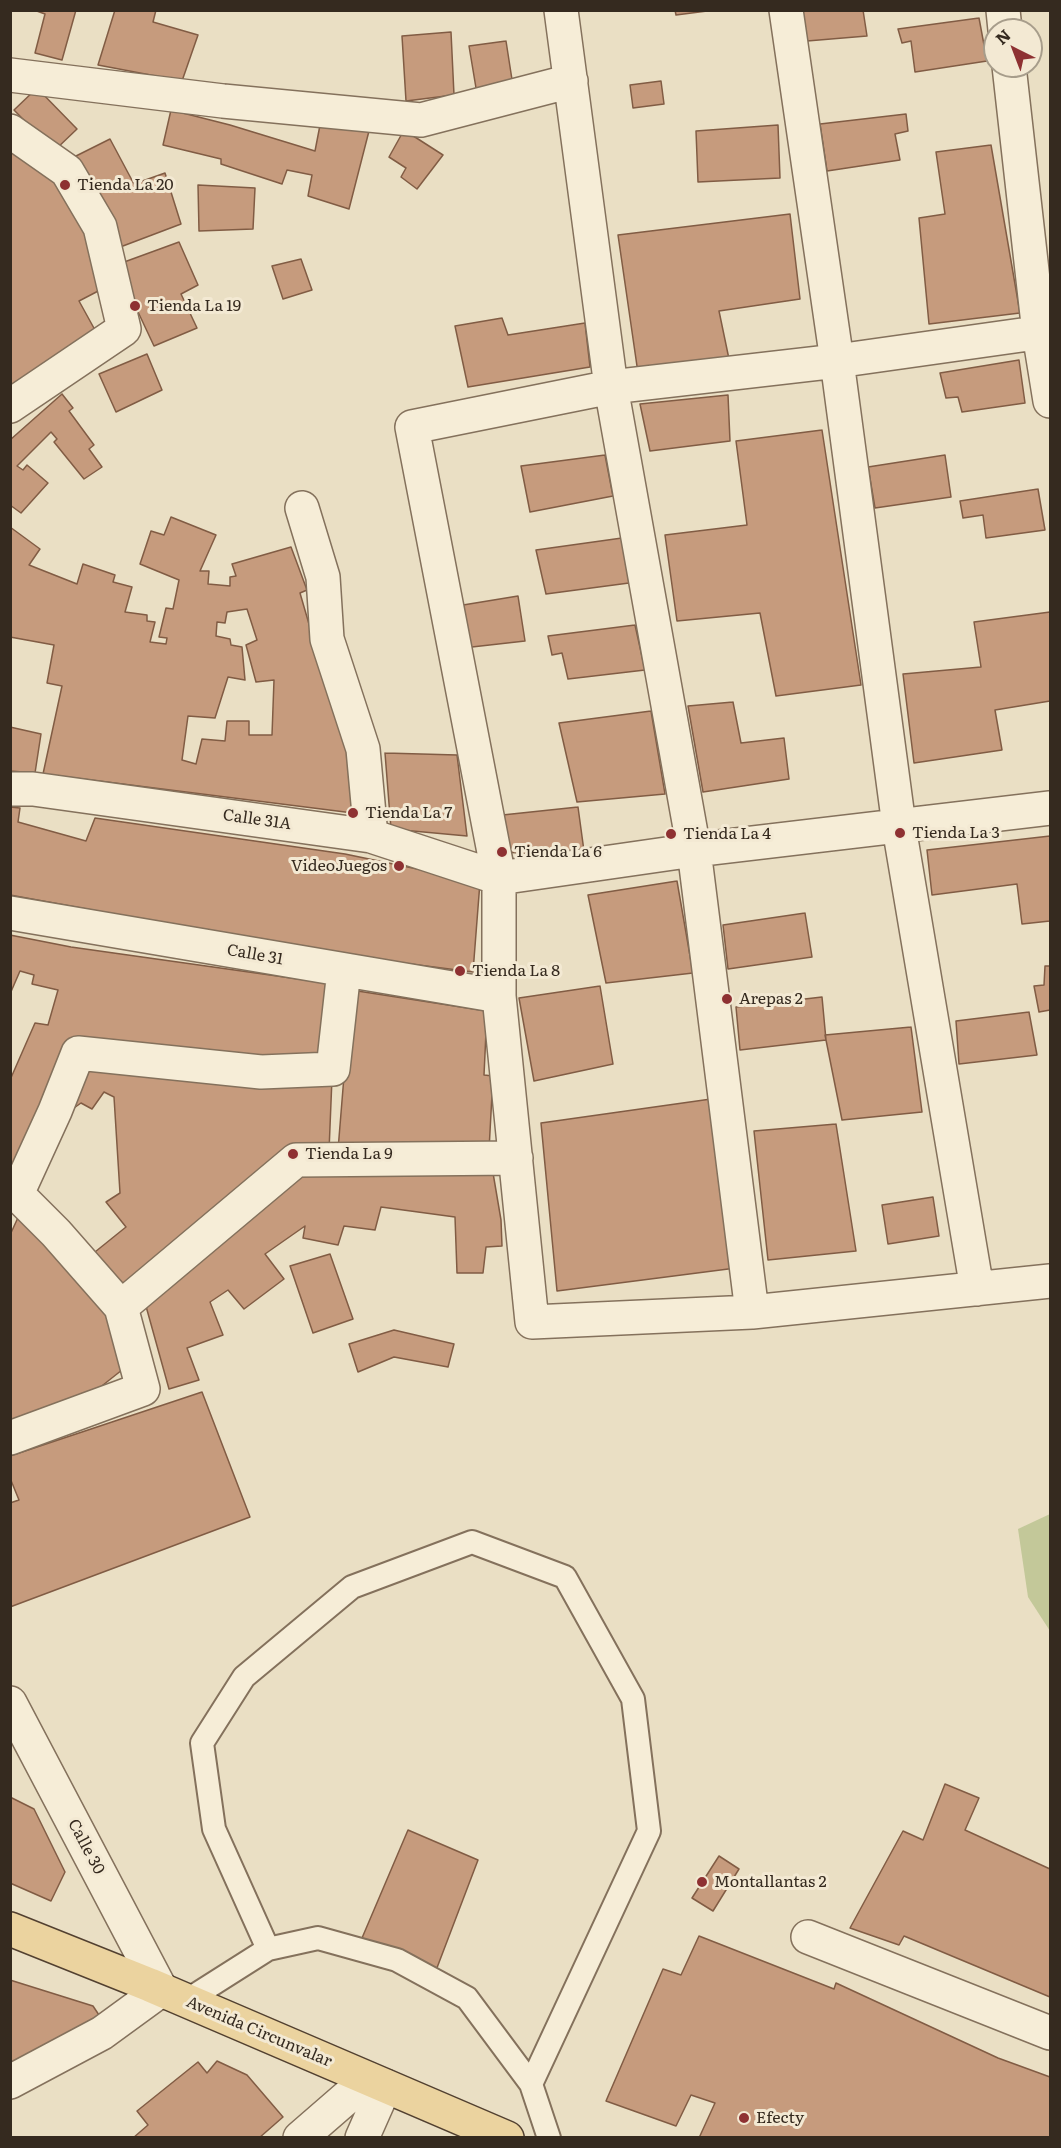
<!DOCTYPE html>
<style>
body{margin:0}
#map{position:relative;width:1061px;height:2148px;overflow:hidden;background:#eadfc4;font-family:Literata,serif}
canvas{display:block}
.frame{position:absolute;inset:0;border:12px solid #352a1f;pointer-events:none}
.north{position:absolute;left:983px;top:18px;width:60px;height:60px;box-sizing:border-box;background:#f3e9d3;border:2px solid #a79d8b;border-radius:50%;rotate:318deg;font-size:16px;font-weight:700;line-height:24px;text-align:center;color:#352a1f}
.north::after{content:'';display:block;margin:auto;width:21px;height:27px;background:#8e3132;clip-path:polygon(50% 0,100% 100%,50% 72%,0 100%)}
</style>
<div id="map">
<canvas width="1061" height="2148"></canvas>
<div class="frame"></div>
<div class="north">N</div>
</div>
<script>
const ctx = document.querySelector('canvas').getContext('2d');
ctx.lineJoin = 'round';
function paint(path, color) { ctx.fillStyle = color; ctx.fill(path, 'evenodd'); }
const toPath = rows => new Path2D(rows.map(r => 'M' + r).join(''));
function trace(path, color, width, dash) { ctx.strokeStyle = color; ctx.lineWidth = width; ctx.lineCap = dash ? 'butt' : 'round'; ctx.setLineDash(dash || []); ctx.stroke(path); }
function drawText(font, color, halo, rows, align = 'center') {
  ctx.font = font + ' Literata,serif'; ctx.lineWidth = 6; ctx.setLineDash([]); ctx.textBaseline = 'middle'; ctx.strokeStyle = halo; ctx.fillStyle = color; for (const [text, x, y, turn = 0] of rows) {
    ctx.save(); ctx.translate(x, y); ctx.rotate((+turn || 0) * Math.PI / 180); ctx.textAlign = isNaN(turn) ? turn : align; if (halo) ctx.strokeText(text, 0, 0); ctx.fillText(text, 0, 0); ctx.restore();
  }
}
paint(toPath([
 [1050,1514,1050,1631,1028,1597,1018,1529]
]), '#c3c899');
const building = toPath([
 [34,10,76,10,62,60,35,53,45,14,34,10],
 [115,10,156,10,153,22,198,35,182,81,98,65,115,10],
 [675,10,715,10,676,15,675,10],
 [802,10,863,10,867,36,807,41,802,10],
 [979,18,987,61,915,72,911,41,902,43,898,29,979,18],
 [451,32,454,95,406,101,402,36,451,32],
 [506,41,513,86,477,94,469,46,506,41],
 [661,81,664,104,633,108,630,85,661,81],
 [37,88,77,129,54,151,14,110,37,88],
 [171,110,230,125,315,151,321,120,369,131,349,209,308,196,312,175,287,170,282,184,221,164,221,159,163,145,171,110],
 [906,114,908,131,895,134,900,160,827,171,820,124,906,114],
 [778,125,780,178,698,182,696,131,778,125],
 [404,130,443,155,417,189,401,177,406,168,389,157,404,130],
 [110,139,134,184,165,173,181,224,115,249,74,157,110,139],
 [991,145,1020,313,929,324,919,218,945,214,936,152,991,145],
 [27,147,50,165,89,235,104,288,79,301,95,330,10,387,10,153,27,147],
 [198,185,255,188,253,229,199,231,198,185],
 [790,214,800,299,719,311,729,359,638,373,618,235,790,214],
 [179,242,198,285,181,294,197,328,154,346,116,265,179,242],
 [301,259,312,290,283,299,272,266,301,259],
 [502,318,508,335,585,323,590,367,468,387,455,326,502,318],
 [147,354,162,390,116,412,99,374,147,354],
 [1019,360,1025,403,962,412,958,397,946,398,940,373,1019,360],
 [62,394,73,408,69,411,94,445,89,449,102,467,84,479,54,442,57,439,51,432,17,466,23,470,27,465,48,483,21,513,10,505,10,440,62,394],
 [728,395,730,441,650,451,640,404,728,395],
 [822,430,861,685,776,696,760,613,677,621,665,535,747,525,736,441,822,430],
 [605,455,613,496,530,512,521,466,605,455],
 [945,455,951,497,875,508,868,467,945,455],
 [1038,489,1045,530,986,538,983,515,963,518,960,501,1038,489],
 [171,517,216,535,200,571,209,571,208,584,230,586,230,577,236,576,232,564,291,547,307,590,300,593,311,631,350,749,353,813,43,774,62,686,47,683,54,645,10,637,10,527,40,549,29,565,77,584,83,564,115,575,113,582,132,587,125,612,147,615,147,621,155,622,150,642,166,644,167,638,159,637,166,608,173,609,179,580,140,564,151,531,164,535,171,517],
 [247,609,257,640,246,645,256,682,274,680,272,735,249,735,249,721,227,721,225,741,202,739,196,764,182,760,188,716,215,718,228,677,245,680,242,647,231,645,230,639,216,636,217,622,225,623,227,612,247,609],
 [622,538,629,583,546,594,536,550,622,538],
 [518,596,525,641,463,648,457,606,518,596],
 [1050,612,1050,701,995,710,1002,750,914,763,903,674,981,667,974,622,1050,612],
 [635,625,645,670,568,679,562,653,552,655,548,636,635,625],
 [733,702,741,743,784,738,789,779,703,792,688,706,733,702],
 [651,711,665,794,577,802,559,723,651,711],
 [10,727,41,734,35,773,10,771,10,727],
 [385,753,457,755,467,836,391,829,385,753],
 [10,807,20,808,18,822,86,841,95,818,345,854,480,882,473,972,332,954,10,895,10,807],
 [578,807,584,851,541,854,502,852,493,816,578,807],
 [1050,836,1050,921,1022,924,1017,884,932,895,927,850,1050,836],
 [677,881,693,973,606,983,588,895,677,881],
 [805,913,812,957,728,969,723,925,805,913],
 [10,935,71,947,334,984,326,1055,285,1062,78,1037,10,1185,10,1080,35,1023,48,1025,58,990,32,984,34,975,20,971,10,994,10,935],
 [1045,966,1050,966,1050,1010,1039,1012,1034,986,1044,985,1045,966],
 [600,986,613,1064,534,1081,519,998,600,986],
 [351,990,487,1011,484,1075,493,1076,489,1150,338,1150,351,990],
 [822,997,826,1040,740,1050,736,1007,822,997],
 [1029,1012,1037,1055,959,1064,956,1021,1029,1012],
 [911,1027,922,1112,842,1120,825,1035,911,1027],
 [78,1063,332,1078,329,1151,119,1291,90,1256,126,1227,106,1202,120,1193,114,1097,104,1092,92,1109,81,1103,74,1108,64,1105,78,1063],
 [711,1099,736,1268,557,1291,541,1123,711,1099],
 [836,1124,856,1251,768,1260,754,1131,836,1124],
 [492,1167,501,1220,502,1246,486,1247,483,1273,457,1273,455,1217,381,1207,375,1230,344,1226,338,1245,303,1238,305,1226,265,1254,284,1279,244,1309,228,1290,210,1302,223,1335,187,1348,199,1380,169,1389,144,1299,299,1174,492,1167],
 [933,1197,939,1236,888,1244,882,1205,933,1197],
 [21,1211,111,1315,127,1366,98,1389,10,1421,10,1235,21,1211],
 [330,1254,353,1319,313,1333,290,1266,330,1254],
 [394,1330,454,1344,448,1367,394,1357,358,1372,349,1344,394,1330],
 [202,1392,250,1517,10,1607,10,1503,19,1500,10,1478,10,1456,202,1392],
 [945,1784,979,1798,965,1830,1050,1869,1050,1997,904,1936,899,1945,850,1928,903,1831,923,1840,945,1784],
 [10,1797,34,1809,65,1872,51,1901,10,1883,10,1797],
 [408,1830,478,1860,435,1973,362,1938,408,1830],
 [719,1856,739,1869,713,1911,692,1898,719,1856],
 [699,1936,834,1989,836,1983,998,2058,1050,2077,1050,2138,699,2138,715,2103,691,2095,676,2126,606,2101,663,1969,681,1975,699,1936],
 [10,1980,93,2006,105,2024,10,2064,10,1980],
 [217,2061,247,2075,283,2117,259,2138,133,2138,148,2125,137,2111,198,2062,207,2073,217,2061]
]);
paint(building, '#c69b7d');
trace(building, '#815c44', 1.5);
const lane = toPath([
 [268,1949,214,1829,202,1743,244,1677,352,1587,472,1542,565,1577,633,1699,649,1831,531,2084],
 [186,2001,268,1949,318,1938,397,1960,467,1998,531,2084,549,2138]
]);
const street = toPath([
 [561,10,611,387,694,850,752,1312],
 [786,10,837,361,900,833,977,1289],
 [1003,10,1005,30],
 [1009,66,1039,333,1050,401],
 [10,75,223,101,421,120,571,81],
 [10,131,67,171,100,227,124,329,10,406],
 [1050,331,837,361,611,387,412,427,499,878,499,996,532,1322,752,1312,1050,1281],
 [302,508,323,577,327,639,363,749,371,836],
 [10,789,33,789,371,836,499,878,694,850,1050,808],
 [10,913,499,996],
 [121,1307,56,1233,17,1194,55,1111,78,1053,261,1072,333,1069,344,970],
 [10,1438,143,1389,121,1307,296,1160,516,1158],
 [10,1703,161,1990,102,2033,10,2082],
 [808,1937,1050,2033],
 [300,2138,368,2079],
 [362,2138,385,2086]
]);
const primary = toPath([
 [10,1929,150,1985,507,2138]
]);
trace(lane, '#84715c', 26);
trace(street, '#84715c', 36);
trace(primary, '#524030', 36);
trace(lane, '#f6edd7', 22);
trace(street, '#f6edd7', 33);
trace(primary, '#ebd39f', 33);
for (const [x, y, r, color] of [
 [65,185,6,"#8e3132"],
 [135,306,6,"#8e3132"],
 [353,813,6,"#8e3132"],
 [900,833,6,"#8e3132"],
 [671,834,6,"#8e3132"],
 [502,852,6,"#8e3132"],
 [399,866,6,"#8e3132"],
 [460,971,6,"#8e3132"],
 [727,999,6,"#8e3132"],
 [293,1154,6,"#8e3132"],
 [702,1882,6,"#8e3132"],
 [744,2118,6,"#8e3132"]
]) { const dot = new Path2D(); dot.arc(x, y, r, 0, 2 * Math.PI); ctx.fillStyle = color; ctx.fill(dot); trace(dot, '#f3e9d3', 2); }
drawText('16px', '#352a1f', '#f3e9d3', [
 ["Tienda La 20",77,185],
 ["Tienda La 19",147,306],
 ["Tienda La 7",365,813],
 ["Tienda La 3",912,833],
 ["Tienda La 4",683,834],
 ["Tienda La 6",514,852],
 ["VideoJuegos",387,866,"right"],
 ["Tienda La 8",472,971],
 ["Arepas 2",739,999],
 ["Tienda La 9",305,1154],
 ["Montallantas 2",714,1882],
 ["Efecty",756,2118]
], 'left');
drawText('16px', '#352a1f', '#f3e9d3', [
 ["Calle 31A",257,820,8],
 ["Calle 31",255,955,10],
 ["Calle 30",86,1847,62],
 ["Avenida Circunvalar",259,2032,23]
]);
</script>
